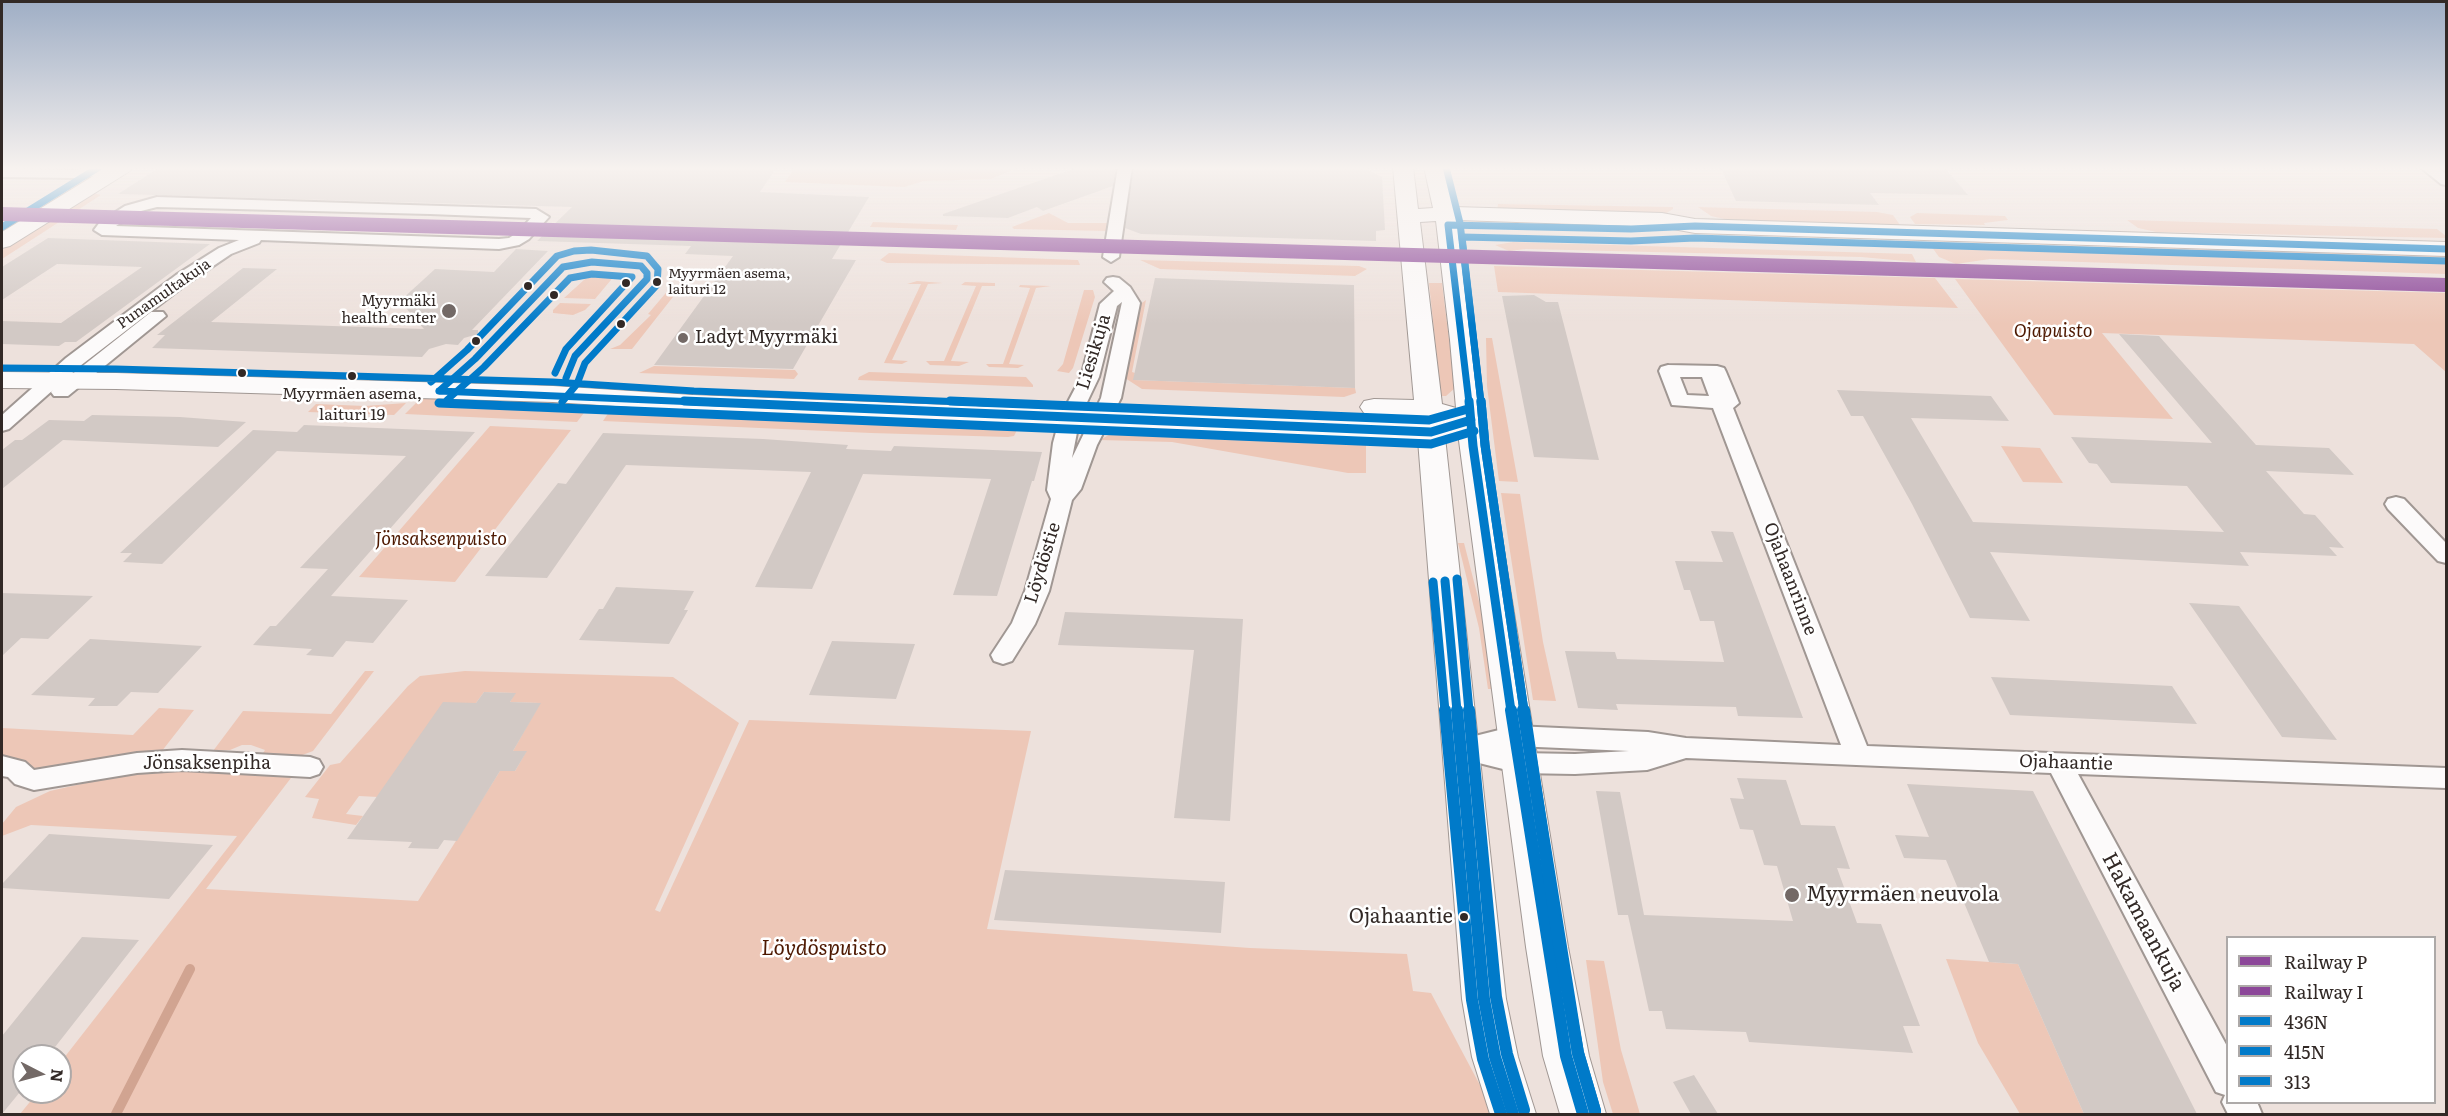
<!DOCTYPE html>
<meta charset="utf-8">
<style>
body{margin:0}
#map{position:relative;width:2448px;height:1116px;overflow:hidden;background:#ede1dc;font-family:Literata,serif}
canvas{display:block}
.frame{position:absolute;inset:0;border:3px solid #322926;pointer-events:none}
.legend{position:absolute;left:2226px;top:936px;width:210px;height:168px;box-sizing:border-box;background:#fff;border:2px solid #ada9a8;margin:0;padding:8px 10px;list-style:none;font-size:18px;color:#322926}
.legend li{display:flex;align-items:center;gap:12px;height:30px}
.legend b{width:30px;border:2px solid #ada9a8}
.north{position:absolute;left:12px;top:1044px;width:60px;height:60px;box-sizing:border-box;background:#fff;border:2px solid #ada9a8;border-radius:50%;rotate:96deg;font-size:16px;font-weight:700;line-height:24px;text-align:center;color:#322926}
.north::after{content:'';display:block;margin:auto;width:21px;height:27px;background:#736966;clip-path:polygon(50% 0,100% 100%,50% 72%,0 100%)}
</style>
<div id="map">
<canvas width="2448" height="1116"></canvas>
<div class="frame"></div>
<ul class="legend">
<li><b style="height:8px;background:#8c4799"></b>Railway P</li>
<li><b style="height:8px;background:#8c4799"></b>Railway I</li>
<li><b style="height:8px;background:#007ac9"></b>436N</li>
<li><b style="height:8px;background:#007ac9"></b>415N</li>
<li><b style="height:8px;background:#007ac9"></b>313</li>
</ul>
<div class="north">N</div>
</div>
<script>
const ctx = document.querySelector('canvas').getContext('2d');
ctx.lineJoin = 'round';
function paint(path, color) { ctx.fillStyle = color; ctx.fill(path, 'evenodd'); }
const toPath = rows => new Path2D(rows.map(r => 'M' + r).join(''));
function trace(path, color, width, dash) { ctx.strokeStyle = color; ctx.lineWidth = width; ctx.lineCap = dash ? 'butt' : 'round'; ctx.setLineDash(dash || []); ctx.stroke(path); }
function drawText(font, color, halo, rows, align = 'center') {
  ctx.font = font + ' Literata,serif'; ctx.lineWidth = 5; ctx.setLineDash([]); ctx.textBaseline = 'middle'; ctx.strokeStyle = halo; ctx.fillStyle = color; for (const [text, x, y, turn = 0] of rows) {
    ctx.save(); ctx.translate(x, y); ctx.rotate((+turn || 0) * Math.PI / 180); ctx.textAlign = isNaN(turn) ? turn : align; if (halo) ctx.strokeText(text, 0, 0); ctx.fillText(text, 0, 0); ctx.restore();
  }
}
paint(toPath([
 [795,167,1020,167,991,179,924,181,904,187,785,182],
 [94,193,101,195,2,259,2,250],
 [1498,204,1673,207,1673,209,1665,214,1497,210],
 [1698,207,1877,212,1893,215,1900,225,1733,221,1711,216],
 [1049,213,1068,223,1108,223,1106,231,1014,229,1012,227],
 [1917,213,2005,216,2008,220,1984,223,1985,225,1915,224,1910,217],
 [2127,220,2437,229,2446,236,2446,238,2156,232,2138,228],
 [873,222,958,225,956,230,870,227],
 [1513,242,1912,254,1916,262,1861,257,1526,249,1509,251,1495,245],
 [1929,243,2446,255,2446,274,1990,259,1956,264,1939,257],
 [889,253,1078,260,1080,265,887,263,880,260],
 [1140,260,1359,266,1367,269,1355,276,1160,269],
 [1494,266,1935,278,1958,308,1498,292],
 [607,273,616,274,595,299,564,298,585,279],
 [1955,279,2446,293,2446,372,2414,344,2102,333,2173,419,2054,415],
 [917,281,943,283,928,284,892,360,908,361,902,364,884,363,921,284,907,284],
 [965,282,995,283,995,286,982,286,951,361,969,362,959,366,930,365,926,361,944,361,976,286,961,285],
 [1429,283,1442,283,1455,388,1446,396,1441,396],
 [1020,285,1051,286,1036,288,1009,364,1024,365,1018,368,989,367,986,364,1003,364,1030,288,1019,287],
 [670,288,680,288,632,349,610,349,620,345,651,315,648,314],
 [1084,290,1093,290,1095,297,1073,368,1069,373,1057,371,1063,364],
 [1146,300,1132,372,1135,373,1134,380,1355,388,1356,393,1344,397,1142,389,1125,378,1124,372,1139,305],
 [560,303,591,304,585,310,573,315,553,313,553,310],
 [1486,338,1492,338,1518,482,1499,481,1487,386],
 [654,366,795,370,798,374,794,379,639,373],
 [869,372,1026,377,1033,385,1033,387,858,380,859,377],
 [421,398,541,402,590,405,577,422,405,414],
 [406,403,394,415,308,412,316,404,365,406],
 [613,406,680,413,1020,424,1014,436,1008,437,871,433,603,421],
 [490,426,571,430,455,582,359,577],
 [1130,428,1366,438,1366,473,1348,473,1172,442,1100,440,1112,433],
 [2001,446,2040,448,2063,483,2023,482],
 [1501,493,1520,494,1543,642,1556,701,1533,700],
 [1458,543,1464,543,1482,613,1492,689,1488,689,1479,628],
 [365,671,374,671,313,751,297,757,261,756,265,750,251,745,242,745,230,750,213,751,243,711,331,714],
 [465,671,673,677,739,723,655,910,660,912,749,720,1031,731,987,929,1250,948,1407,954,1413,991,1431,993,1482,1089,1489,1114,20,1114,38,1092,60,1092,60,1063,237,836,31,825,2,836,2,824,16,807,50,791,152,768,294,774,206,889,418,901,500,771,515,771,526,752,513,751,540,703,510,702,515,693,484,692,476,703,378,797,359,796,346,814,363,816,356,825,312,818,319,799,305,797,330,765,340,763,408,686,420,676],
 [159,708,194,710,158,756,44,772,23,767,2,757,2,728,133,735],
 [1946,959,2018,964,2084,1114,2020,1114,1978,1043],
 [1586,960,1604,961,1621,1050,1640,1114,1613,1114,1603,1082]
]), '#edc7b7');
trace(toPath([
 [116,1114,190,969]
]), '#d1a491', 10);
paint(toPath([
 [160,167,777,167,760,192,869,197,832,259,856,260,793,369,654,365,733,256,685,254,691,246,537,241,572,207,118,194],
 [1079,167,1116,167,1113,186,1043,211,1037,207,1008,218,943,216,943,214],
 [1134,167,1362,167,1382,177,1385,230,1376,231,1376,241,1141,234,1125,228],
 [1720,167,1944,167,1968,195,1870,193,1879,205,1736,201],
 [48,238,210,244,76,342,65,342,59,346,2,344,2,321,61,323,142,267,57,264,2,300,2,267],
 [516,249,548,251,472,330,478,330,478,334,464,338,458,345,446,344,429,349,422,357,152,348,165,335,157,335,243,268,277,269,211,322,424,329,400,301,435,269,494,272],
 [1155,278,1354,285,1355,388,1133,380],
 [1534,295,1546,302,1558,302,1599,460,1534,457,1502,296],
 [2119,334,2159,336,2256,445,2329,448,2354,475,2266,471,2304,514,2315,515,2344,548,2329,547,2337,556,2240,552,2249,566,1990,552,2030,621,1970,618,1912,504,1863,416,1851,416,1837,390,1991,396,2009,421,1911,418,1973,522,2224,532,2187,486,2111,483,2097,464,2089,463,2071,437,2212,443],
 [92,415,180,417,246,422,218,447,63,440,2,489,2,450,15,440,22,440,49,420,84,421],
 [304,425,475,432,331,596,408,600,373,643,346,641,333,657,306,655,312,649,253,645,270,626,276,626,328,569,300,568,406,456,277,451,162,564,123,562,132,553,120,553,253,430,297,432],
 [603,433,763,439,848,445,846,449,891,451,894,446,1042,452,1034,481,1032,481,997,596,953,595,991,479,863,474,812,589,755,587,811,472,626,465,547,578,485,576,558,483,566,484],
 [1711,531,1733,532,1803,718,1738,716,1736,707,1616,704,1618,710,1578,708,1565,651,1615,652,1617,659,1724,662,1714,621,1700,621,1690,590,1684,590,1675,561,1723,562],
 [616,587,694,591,684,610,688,610,669,644,579,640,599,609,603,609],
 [2,593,93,596,48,639,21,638,2,656],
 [2189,603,2239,606,2337,740,2282,737],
 [1065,612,1243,619,1230,821,1174,818,1194,650,1058,645],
 [90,639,202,646,158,693,131,692,117,706,88,706,95,698,31,695],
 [832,641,915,644,896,699,809,695],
 [1991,677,2172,686,2197,724,2010,715],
 [484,692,516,693,510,702,541,703,513,751,527,751,515,771,500,771,457,841,444,840,438,849,408,848,412,842,347,839,443,702,476,703],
 [1737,778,1786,780,1801,825,1835,826,1850,869,1837,868,1857,923,1881,924,1920,1026,1903,1026,1913,1053,1749,1042,1746,1032,1666,1029,1662,1011,1649,1011,1628,915,1618,915,1596,791,1620,792,1644,915,1793,921,1777,866,1764,865,1753,830,1740,829,1730,798,1744,799],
 [1907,784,2033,791,2197,1114,2084,1114,2018,964,1989,962,1946,860,1904,858,1895,835,1929,837],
 [49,834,213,845,169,899,2,888,2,884],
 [1005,870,1225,882,1221,933,994,920],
 [82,937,139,940,48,1056,24,1056,24,1087,2,1114,2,1036],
 [1694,1075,1718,1114,1691,1114,1673,1082]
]), '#d2c9c5');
const street = toPath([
 [98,167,124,167,125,170,118,174,75,178,2,177,2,169,75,170,98,167],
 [1118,167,1132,167,1119,257,1111,262,1103,257,1118,167],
 [2420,167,2437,167,2446,174,2446,185,2441,184,2420,167],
 [157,197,536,209,549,217,529,239,519,245,499,249,261,240,259,243,231,254,188,283,80,366,61,383,151,312,163,312,166,316,68,396,54,396,51,392,53,390,9,429,2,431,2,415,66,358,176,275,219,248,239,240,102,235,94,230,100,222,125,206,157,197],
 [157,207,430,214,531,218,517,233,509,238,499,239,116,226,137,212,157,207],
 [1113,277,1119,278,1130,287,1140,303,1121,398,1097,445,1081,489,1072,500,1049,591,1035,624,1012,661,1003,664,994,661,991,655,1012,623,1025,591,1051,499,1047,490,1053,443,1060,417,1081,377,1100,304,1114,291,1104,282,1107,278,1113,277],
 [1122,302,1101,398,1072,458,1080,417,1099,377,1117,306,1122,302],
 [1668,365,1717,366,1724,368,1726,372,1739,403,1733,408,1867,746,2446,768,2446,788,2078,774,2228,1048,2228,1102,2257,1102,2262,1114,2228,1114,2222,1102,2225,1095,2216,1092,2051,773,1686,758,1647,770,1575,774,1519,773,1451,756,1447,749,1451,742,1515,726,1648,732,1686,738,1841,745,1713,408,1672,405,1659,371,1661,367,1668,365],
 [1680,377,1702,377,1709,396,1687,395,1680,377],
 [1515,746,1629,751,1575,754,1519,753,1502,749,1515,746],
 [2396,497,2404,499,2446,543,2446,563,2438,561,2388,509,2385,504,2388,499,2396,497],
 [182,750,310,757,319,760,323,767,319,774,310,777,182,770,137,773,34,790,15,784,8,777,2,776,2,756,25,762,34,770,137,753,182,750]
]);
const secondary = toPath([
 [108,167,133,167,130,171,10,246,2,248,2,232,108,167],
 [1393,167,1413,167,1418,209,1433,208,1424,167,1444,167,1454,207,1662,213,1695,219,2446,242,2446,256,1695,233,1662,227,1458,220,1476,340,1487,446,1568,947,1589,1056,1606,1114,1560,1114,1543,1056,1526,947,1458,433,1445,437,1506,999,1518,1057,1536,1114,1490,1114,1472,1057,1462,999,1418,440,693,411,553,402,116,389,2,388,2,372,116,373,553,386,693,395,1416,423,1416,417,1374,415,1364,413,1360,407,1364,401,1374,399,1414,400,1393,167],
 [1436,221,1450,340,1456,408,1442,404,1420,222,1436,221]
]);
trace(street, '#a09793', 4);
trace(secondary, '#a09793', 2);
paint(street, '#fcfafa');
paint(secondary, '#fcfafa');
trace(toPath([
 [439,391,720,403],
 [439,391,475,359,563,267,592,262,641,266,647,273,647,279,575,356,566,378],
 [1469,403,1448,225,1631,229,1695,226,2446,249]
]), '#007ac9', 7);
trace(toPath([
 [684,401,1431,432,1471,420],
 [1469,401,1473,446,1511,711],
 [1445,581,1457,711]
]), '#007ac9', 9);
trace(toPath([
 [1457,710,1484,999,1495,1057,1513,1114],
 [1511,710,1566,1056,1583,1114]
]), '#007ac9', 12);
trace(toPath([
 [447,400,484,367,570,278,592,274,632,277,566,349,555,373],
 [1481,403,1462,237,1631,241,1695,238,2446,261]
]), '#007ac9', 7);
trace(toPath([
 [1481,401,1485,445,1524,711],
 [439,403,1431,444,1474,431],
 [1433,582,1445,711]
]), '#007ac9', 9);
trace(toPath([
 [1445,710,1472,1000,1483,1059,1501,1114],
 [1523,710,1578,1053,1595,1111]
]), '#007ac9', 12);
trace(toPath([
 [1446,167,1460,223,1481,403],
 [2,227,99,167],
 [2,368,116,369,553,382,694,391,988,403],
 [431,382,467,350,557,256,574,251,591,250,647,256,658,269,657,285,585,363,577,384,562,402]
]), '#007ac9', 7);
trace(toPath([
 [950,401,1429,420,1468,409],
 [1481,401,1485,445,1524,711],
 [1457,579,1469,711]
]), '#007ac9', 9);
trace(toPath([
 [1469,710,1496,997,1507,1054,1524,1110],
 [1524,710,1559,945,1578,1053,1595,1111]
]), '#007ac9', 12);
trace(toPath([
 [2,211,2446,282]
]), '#8c4799', 8);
trace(toPath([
 [2,217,2446,288]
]), '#8c4799', 8);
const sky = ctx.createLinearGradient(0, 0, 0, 324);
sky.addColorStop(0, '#9faec5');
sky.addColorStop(0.52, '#f7f2ef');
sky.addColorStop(1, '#f7f2ef00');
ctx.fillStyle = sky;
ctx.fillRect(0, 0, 2448, 324);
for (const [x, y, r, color] of [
 [657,282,5,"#322926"],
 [626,283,5,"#322926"],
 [528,286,5,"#322926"],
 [554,295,5,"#322926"],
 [449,311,8,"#736966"],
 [621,324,5,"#322926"],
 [683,338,6,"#736966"],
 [476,341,5,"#322926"],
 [242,373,5,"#322926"],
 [352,376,5,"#322926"],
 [1792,895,8,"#736966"],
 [1464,917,5,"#322926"]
]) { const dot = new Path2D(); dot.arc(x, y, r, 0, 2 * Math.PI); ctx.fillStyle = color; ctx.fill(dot); trace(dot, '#fff', 2); }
drawText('14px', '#322926', '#fff', [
 ["Myyrmäen asema,",668,274],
 ["laituri 12",668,290]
], 'left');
drawText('15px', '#322926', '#fff', [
 ["Punamultakuja",164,294,-35]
]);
drawText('15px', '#322926', '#fff', [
 ["Myyrmäki",436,302],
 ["health center",436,319]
], 'right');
drawText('16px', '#322926', '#fff', [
 ["Myyrmäen asema,",352,394],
 ["laituri 19",352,415]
]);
drawText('italic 18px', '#4d1800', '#fff', [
 ["Ojapuisto",2053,332],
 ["Jönsaksenpuisto",441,540]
]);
drawText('18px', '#322926', '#fff', [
 ["Ladyt Myyrmäki",695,338]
], 'left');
drawText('18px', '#322926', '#fff', [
 ["Liesikuja",1094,352,-73],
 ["Löydöstie",1043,563,-73],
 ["Ojahaanrinne",1790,579,69],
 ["Ojahaantie",2066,763,2],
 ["Jönsaksenpiha",207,764]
]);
drawText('20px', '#322926', '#fff', [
 ["Ojahaantie",1453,917]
], 'right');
drawText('21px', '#322926', '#fff', [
 ["Myyrmäen neuvola",1806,895]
], 'left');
drawText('21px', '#322926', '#fff', [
 ["Hakamaankuja",2143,922,62]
]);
drawText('italic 21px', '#4d1800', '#fff', [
 ["Löydöspuisto",824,949]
]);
</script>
